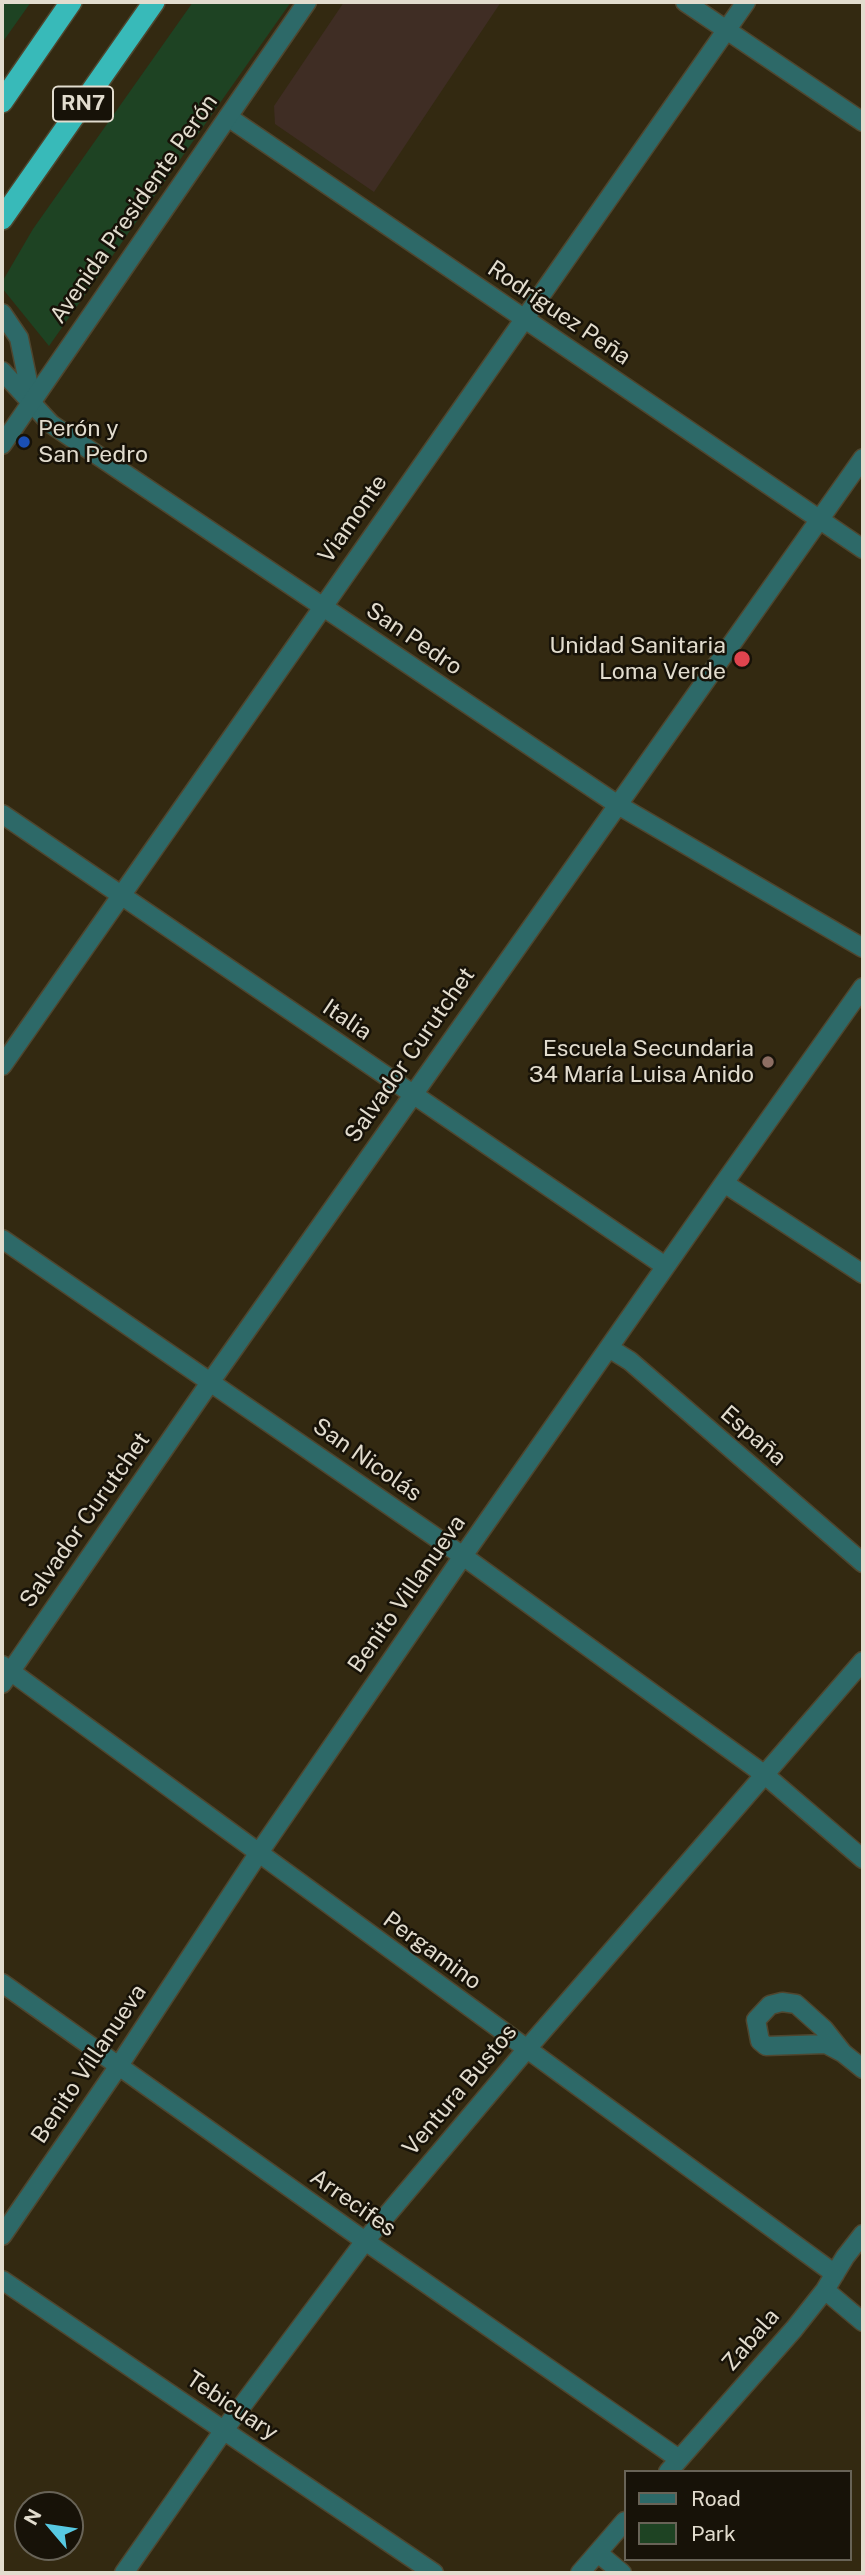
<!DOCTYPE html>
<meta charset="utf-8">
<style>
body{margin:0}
#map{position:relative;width:865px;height:2575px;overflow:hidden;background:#332911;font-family:"Public Sans",sans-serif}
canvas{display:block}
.frame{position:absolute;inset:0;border:4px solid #e2dcce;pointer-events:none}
.legend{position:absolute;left:624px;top:2470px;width:228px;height:91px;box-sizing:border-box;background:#171208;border:2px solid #686357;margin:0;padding:9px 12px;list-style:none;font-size:21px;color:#e2dcce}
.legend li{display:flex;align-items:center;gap:14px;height:35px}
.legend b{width:35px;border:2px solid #686357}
.north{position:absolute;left:14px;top:2491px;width:70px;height:70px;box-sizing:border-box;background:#171208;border:2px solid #686357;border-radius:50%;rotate:299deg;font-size:19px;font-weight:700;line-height:28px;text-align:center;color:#e2dcce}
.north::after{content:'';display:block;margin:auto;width:24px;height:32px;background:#57c9e2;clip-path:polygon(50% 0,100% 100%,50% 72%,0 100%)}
</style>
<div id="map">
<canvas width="865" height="2575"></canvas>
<div class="frame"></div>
<ul class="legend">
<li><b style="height:9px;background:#2d6968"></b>Road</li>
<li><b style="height:19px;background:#1e4323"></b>Park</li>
</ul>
<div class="north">N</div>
</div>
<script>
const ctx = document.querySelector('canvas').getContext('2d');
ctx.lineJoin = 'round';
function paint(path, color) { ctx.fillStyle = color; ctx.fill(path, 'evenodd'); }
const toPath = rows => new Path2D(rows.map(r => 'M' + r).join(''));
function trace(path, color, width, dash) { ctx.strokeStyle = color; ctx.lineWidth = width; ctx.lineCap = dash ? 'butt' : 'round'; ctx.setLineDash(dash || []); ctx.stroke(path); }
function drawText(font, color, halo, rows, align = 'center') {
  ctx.font = font + ' "Public Sans",sans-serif'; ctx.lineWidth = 5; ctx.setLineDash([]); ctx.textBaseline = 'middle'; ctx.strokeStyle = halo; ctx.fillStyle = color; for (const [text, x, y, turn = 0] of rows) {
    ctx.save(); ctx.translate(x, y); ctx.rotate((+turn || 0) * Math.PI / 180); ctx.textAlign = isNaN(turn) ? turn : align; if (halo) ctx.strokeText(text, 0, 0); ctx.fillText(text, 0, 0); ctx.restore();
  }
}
paint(toPath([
 [344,2,501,2,374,192,275,124,274,106]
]), '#3f2d24');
paint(toPath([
 [2,2,31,2,2,43],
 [193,2,291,2,49,346,2,288,2,282,33,229]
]), '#1e4323');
const minor = toPath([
 [685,2,863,122],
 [228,117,863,549],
 [2,313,19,338,32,401],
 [2,371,51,424,618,805,863,948],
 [2,814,665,1266],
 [2,1066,746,2],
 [724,1183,863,1274],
 [2,1239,463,1556,765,1775,863,1859],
 [609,1348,630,1361,863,1563],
 [2,1665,835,2274],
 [2,1684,211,1381,863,458],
 [2,1983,365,2241,679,2459],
 [843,2053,824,2029,796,2004,782,2002,770,2005,756,2020,760,2041,766,2046,826,2044,843,2053,863,2069],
 [2,2236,118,2067,258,1854,463,1556,724,1183,863,987],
 [2,2280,434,2573],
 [825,2290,863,2322],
 [668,2472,794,2329,825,2290,845,2257,863,2234],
 [598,2553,622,2573],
 [124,2573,224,2430,365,2241,526,2050,863,1661],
 [580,2573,625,2521]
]);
const tertiary = toPath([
 [2,445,307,2]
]);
const motorway = toPath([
 [2,102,71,2],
 [2,219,154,2]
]);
trace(minor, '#4f462f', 21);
trace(tertiary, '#4f462f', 21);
trace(motorway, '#4f462f', 24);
trace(minor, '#2d6968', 18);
trace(tertiary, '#2d6968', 18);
trace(motorway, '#38bab9', 21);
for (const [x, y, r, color] of [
 [24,442,7,"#1a4fb4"],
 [742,659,9,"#e0444e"],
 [768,1062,7,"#8d6e63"]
]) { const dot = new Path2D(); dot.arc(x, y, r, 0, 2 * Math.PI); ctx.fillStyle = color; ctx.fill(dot); trace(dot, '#171208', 2.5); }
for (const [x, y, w] of [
 [83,104,60]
]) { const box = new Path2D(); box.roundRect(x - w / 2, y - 17.5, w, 35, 5); ctx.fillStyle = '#171208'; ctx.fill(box); trace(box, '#e2dcce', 2); }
drawText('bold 21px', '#e2dcce', null, [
 ["RN7",83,104]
]);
drawText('23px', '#e2dcce', '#171208', [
 ["Avenida Presidente Perón",134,209,-55],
 ["Rodríguez Peña",559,313,34],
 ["Viamonte",353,519,-55],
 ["San Pedro",414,639,34],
 ["Italia",347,1020,34],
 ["Salvador Curutchet",410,1055,-55],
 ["España",753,1436,41],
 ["San Nicolás",367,1460,35],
 ["Salvador Curutchet",85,1520,-55],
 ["Benito Villanueva",407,1594,-55],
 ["Pergamino",432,1951,36],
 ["Benito Villanueva",89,2064,-56],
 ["Ventura Bustos",460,2090,-50],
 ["Arrecifes",353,2203,35],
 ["Zabala",751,2340,-49],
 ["Tebicuary",232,2406,34]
]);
drawText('23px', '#e2dcce', '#171208', [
 ["Perón y",38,429,"left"],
 ["San Pedro",38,455,"left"],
 ["Unidad Sanitaria",726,646],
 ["Loma Verde",726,672],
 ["Escuela Secundaria",754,1049],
 ["34 María Luisa Anido",754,1075]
], 'right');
</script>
